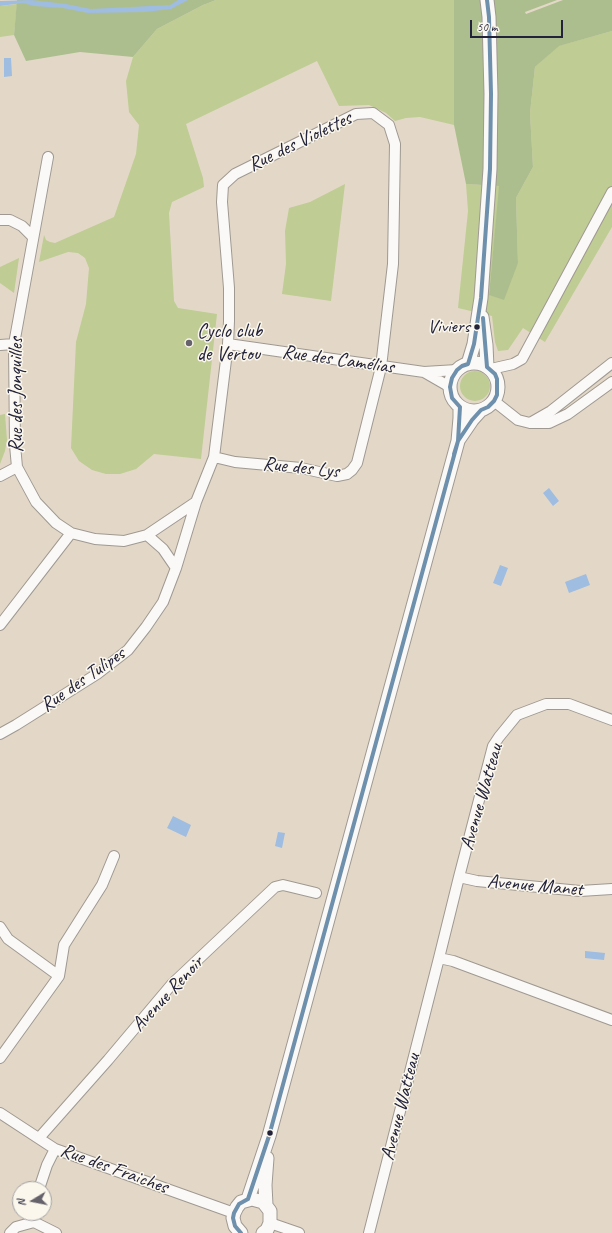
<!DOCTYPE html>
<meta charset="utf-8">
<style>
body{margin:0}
#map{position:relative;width:612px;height:1233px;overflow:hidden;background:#e3d8c7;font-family:Caveat,sans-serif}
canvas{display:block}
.north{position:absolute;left:12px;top:1181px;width:40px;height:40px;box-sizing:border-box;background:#fbf7ec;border:1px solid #a4a2a5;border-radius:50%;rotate:260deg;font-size:11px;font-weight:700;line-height:16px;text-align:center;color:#22223b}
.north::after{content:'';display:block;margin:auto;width:14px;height:18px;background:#66626c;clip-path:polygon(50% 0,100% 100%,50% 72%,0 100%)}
.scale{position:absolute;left:470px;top:20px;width:93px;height:18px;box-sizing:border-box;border:2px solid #22223b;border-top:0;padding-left:5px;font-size:12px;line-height:14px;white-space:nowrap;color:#22223b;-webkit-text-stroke:3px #fbf7ec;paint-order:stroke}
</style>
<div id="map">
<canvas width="612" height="1233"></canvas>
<div class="north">N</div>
<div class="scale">50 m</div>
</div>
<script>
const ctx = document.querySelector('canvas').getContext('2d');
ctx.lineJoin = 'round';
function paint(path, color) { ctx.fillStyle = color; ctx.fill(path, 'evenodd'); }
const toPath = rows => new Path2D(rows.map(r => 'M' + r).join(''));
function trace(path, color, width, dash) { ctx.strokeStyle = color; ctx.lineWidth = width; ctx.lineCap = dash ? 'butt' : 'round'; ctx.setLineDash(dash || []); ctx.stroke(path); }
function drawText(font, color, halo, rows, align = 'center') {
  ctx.font = font + ' Caveat,sans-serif'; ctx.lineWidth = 3; ctx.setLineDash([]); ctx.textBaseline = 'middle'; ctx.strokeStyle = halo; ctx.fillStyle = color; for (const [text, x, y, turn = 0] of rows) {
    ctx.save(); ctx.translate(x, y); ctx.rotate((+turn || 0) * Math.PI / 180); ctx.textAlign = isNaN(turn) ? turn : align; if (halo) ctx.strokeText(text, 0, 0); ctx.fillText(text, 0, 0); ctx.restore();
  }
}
paint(toPath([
 [216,0,454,0,454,125,420,117,406,118,395,121,386,113,369,105,339,106,317,61,186,124,203,178,204,187,172,202,169,213,174,301,178,308,217,314,201,459,154,454,136,469,120,474,106,474,92,470,79,461,71,448,76,342,86,304,89,268,85,258,78,253,68,252,39,262,44,235,46,240,50,242,55,243,114,217,136,154,139,125,129,112,126,81,133,57,157,29,203,5],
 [17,4,14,35,0,37,0,6],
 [612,31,612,227,545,342,523,328,508,350,498,351,495,342,492,316,458,308,468,211,466,184,500,186,489,295,518,263,516,198,533,167,530,113,535,67,558,46],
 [345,184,331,301,282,294,286,264,285,231,289,208,310,202],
 [19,258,14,293,0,283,0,267],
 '460 386a15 15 0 1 1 30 0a15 15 0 1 1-30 0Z',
 [5,414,7,440,5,451,0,464,0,415]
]), '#bfcc94');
paint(toPath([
 [17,0,216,0,203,5,157,29,133,57,80,52,26,61,14,35],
 [454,0,557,0,525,12,526,14,563,0,612,0,612,31,559,46,535,67,530,113,533,167,516,198,518,263,504,300,489,295,499,186,466,184,454,125]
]), '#adbe8e');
paint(toPath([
 [31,0,66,4,91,9,170,5,178,0,188,0,171,9,145,12,88,13,63,8,34,6,23,3,0,6,0,1],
 [4,58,11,58,12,76,4,77],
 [549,488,559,501,553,506,543,493],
 [500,565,508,568,501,586,493,583],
 [586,574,590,585,569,593,565,582],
 [173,816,191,825,186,837,167,828],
 [278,832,285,833,282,848,275,846],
 [585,951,605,953,604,960,585,958]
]), '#9fbce1');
const minor = toPath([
 [48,157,14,344,15,445,17,467,36,502,56,523,71,533,95,539,124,541,147,535,196,502,214,457,228,344,229,321,229,288,222,202,223,185,235,174,356,114,373,113,389,125,395,144,393,264,381,367,357,463,352,470,347,474,337,476,301,468,235,462,214,457],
 [0,220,10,220,22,226,33,237],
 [228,344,424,372,457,370],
 [0,345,14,344],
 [491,369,513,364,522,359,612,192],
 [424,372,450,387],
 [494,401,518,420,530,423,549,423,568,414,612,382],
 [530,423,551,411,612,363],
 [0,476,17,467],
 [147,535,163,549,176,568],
 [0,625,71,533],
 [0,734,16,725,97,674,128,650,146,627,163,602,176,568,196,502],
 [459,877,477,881,580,891,612,889],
 [0,927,8,939,59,976],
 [439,958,453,961,612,1020],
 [0,1058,59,976,64,945,102,885,114,856],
 [0,1113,55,1149,234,1213],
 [39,1138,108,1060,172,984,275,887,283,885,316,893],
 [39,1189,47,1165,55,1149],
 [270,1223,299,1233],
 [10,1233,16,1227,34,1222,56,1233],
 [369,1233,439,958,459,877,493,746,499,737,517,715,546,704,569,704,612,720]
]);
const tertiary = toPath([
 [482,317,486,345,487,367],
 '450 387a24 24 0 1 1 48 0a24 24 0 1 1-48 0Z',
 [468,364,474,344,481,298,490,169,491,94,489,17,487,0],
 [459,439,472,420,481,410],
 [248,1199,269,1136,458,441,460,418,460,407],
 [266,1205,265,1185,267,1158],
 [241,1233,235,1226,233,1218,234,1213,237,1207,241,1202,252,1199,263,1202,270,1211,270,1223,267,1230,263,1233]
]);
trace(minor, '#9f9992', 12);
trace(tertiary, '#9f9992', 15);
trace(minor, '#fbf9f7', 10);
trace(tertiary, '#fbf9f7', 13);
trace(toPath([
 [454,454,458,441,472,420,481,410,488,407,494,401,497,395,497,379,495,374,487,367,483,318],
 [241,1233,235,1226,233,1218,234,1213,239,1204,248,1199,269,1136,458,441,460,407,452,398,450,387,452,378,457,370,462,366,468,364,474,344,481,298,490,169,491,94,489,17,487,0]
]), '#6e90ac', 4);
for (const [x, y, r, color] of [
 [477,327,3.5,"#22223b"],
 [189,343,4,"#66626c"],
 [270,1133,3.5,"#22223b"]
]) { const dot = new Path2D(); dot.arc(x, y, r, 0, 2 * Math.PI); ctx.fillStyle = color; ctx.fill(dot); trace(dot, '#fbf7ec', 1.5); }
drawText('19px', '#22223b', '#fbf7ec', [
 ["Viviers",470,327]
], 'right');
drawText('20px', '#22223b', '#fbf7ec', [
 ["Rue des Violettes",300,142,-26],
 ["Rue des Camélias",338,360,8],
 ["Rue des Jonquilles",17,395,-90],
 ["Rue des Lys",301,468,6],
 ["Rue des Tulipes",83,680,-35],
 ["Avenue Watteau",482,797,-74],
 ["Avenue Manet",535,886,5],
 ["Avenue Renoir",168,994,-47],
 ["Avenue Watteau",401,1107,-76],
 ["Rue des Fraiches",114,1169,20]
]);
drawText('20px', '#22223b', '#fbf7ec', [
 ["Cyclo club",197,332],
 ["de Vertou",197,355]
], 'left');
</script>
